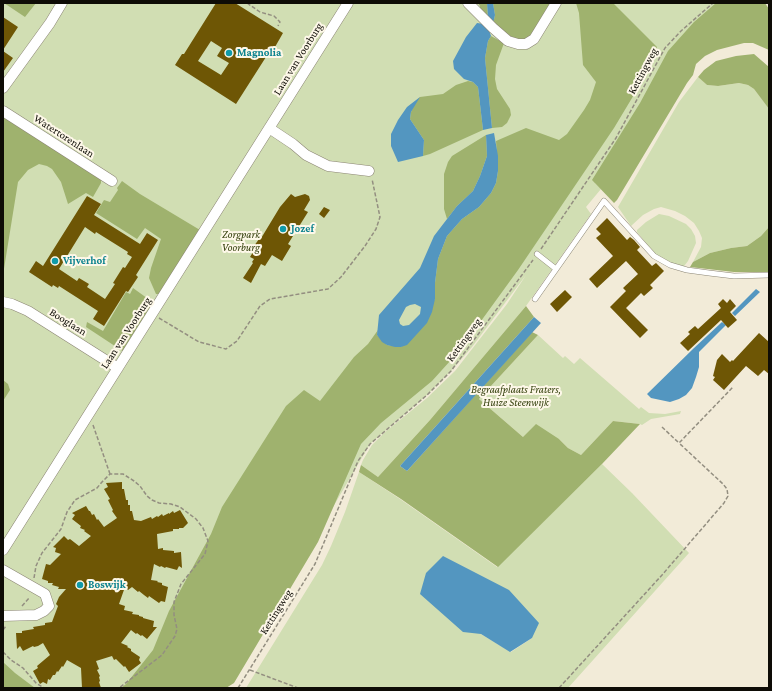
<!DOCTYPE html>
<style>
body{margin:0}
#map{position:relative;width:772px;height:691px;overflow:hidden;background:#f2ebd8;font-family:"Crimson Pro",serif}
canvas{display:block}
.frame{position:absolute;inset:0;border:4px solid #0e0c06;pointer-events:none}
</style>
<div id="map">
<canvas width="772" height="691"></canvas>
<div class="frame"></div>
</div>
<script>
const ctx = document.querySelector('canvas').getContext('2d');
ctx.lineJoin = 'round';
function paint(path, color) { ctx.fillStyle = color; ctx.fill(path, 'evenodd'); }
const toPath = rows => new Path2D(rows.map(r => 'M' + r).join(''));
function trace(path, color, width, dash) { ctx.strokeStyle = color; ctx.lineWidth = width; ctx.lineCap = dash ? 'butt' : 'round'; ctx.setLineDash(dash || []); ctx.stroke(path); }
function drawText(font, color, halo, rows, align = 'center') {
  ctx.font = font + ' "Crimson Pro",serif'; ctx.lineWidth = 4; ctx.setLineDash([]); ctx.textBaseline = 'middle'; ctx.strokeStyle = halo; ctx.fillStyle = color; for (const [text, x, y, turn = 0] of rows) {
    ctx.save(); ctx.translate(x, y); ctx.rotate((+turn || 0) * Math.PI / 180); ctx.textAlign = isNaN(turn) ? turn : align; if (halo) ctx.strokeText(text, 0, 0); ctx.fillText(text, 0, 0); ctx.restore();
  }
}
paint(toPath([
 [3,3,729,3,595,183,601,189,586,207,591,214,526,306,430,420,378,477,361,465,363,460,372,445,385,432,427,398,455,371,507,304,526,275,472,347,451,371,427,395,370,444,227,688,3,688],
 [698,77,707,85,718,86,739,83,748,85,754,89,769,109,769,227,761,236,747,246,731,248,710,253,693,262,701,247,702,238,699,231,694,223,685,216,675,211,661,207,654,209,643,215,631,226,618,207,679,102],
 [659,214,669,216,686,224,691,229,695,236,696,243,688,261,681,270,662,263,637,232,637,230,646,222],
 [538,335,563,358,565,356,574,364,580,358,639,409,641,407,649,413,665,414,681,411,680,414,651,419,642,425,640,424,613,421,581,455,568,448,559,439,523,437,479,399],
 [602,464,632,493,689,553,568,688,246,688,322,565,331,546,345,512,359,472,400,499,497,567],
 [481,634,532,638,511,652]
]), '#d1deb3');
paint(toPath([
 [4,3,36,3,25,17],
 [478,3,487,3,488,18,479,10,480,6],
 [493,3,553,3,527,40,514,40,493,24,495,15],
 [576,3,613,3,657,47,647,73,614,128,518,270,460,350,432,381,381,423,361,444,318,542,234,683,226,688,121,688,126,684,153,650,169,611,211,534,222,507,286,406,304,390,320,401,354,357,368,344,378,330,377,335,387,345,401,347,435,299,435,283,438,259,447,236,462,219,479,207,491,193,496,183,498,171,496,141,526,128,559,140,567,134,584,110,590,100,596,82,583,65,579,13],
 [716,3,765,3,769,9,769,50,753,43,744,43,717,50,705,56,696,64,693,75,687,83,617,200,614,203,592,180,640,103,668,51,694,22],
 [491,36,504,43,496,65,495,79,497,89,510,109,511,115,507,123,502,127,492,128,485,58,488,41],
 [754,54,769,67,769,109,754,89,748,85,739,83,718,86,707,85,698,77,704,70,716,61,736,56],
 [468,81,473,82,478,87,483,130,430,154,423,156,424,140,410,119,411,112,416,101,420,97,443,94,456,85],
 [4,117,101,180,101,183,93,197,86,193,68,204,61,182,52,169,47,166,39,164,28,170,18,182,3,275],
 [486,135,487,156,480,176,473,191,457,206,447,219,444,209,444,174,448,162,452,156],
 [122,181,140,194,200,230,160,294,156,294,149,278,151,268,161,239,145,228,137,239,96,213,104,200,110,202,118,190,117,188],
 [769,227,769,272,734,272,690,267,693,262,710,253,731,248,747,246,761,236],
 [133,288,151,301,153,305,124,352,86,327,87,322,103,331,126,292,130,294],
 [526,306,534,317,400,466,407,471,532,332,538,335,479,399,523,437,536,424,559,439,568,448,581,455,613,421,640,424,602,464,498,567,401,499,359,472,361,465,378,477,430,420],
 [3,380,8,384,10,390,3,401],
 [3,662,15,673,35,688,3,688]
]), '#9fb26e');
paint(toPath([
 [487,3,493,3,495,15,493,24,489,30,491,36,488,41,485,58,492,128,483,130,478,87,473,82,464,79,454,69,453,61,466,37,477,23,484,24,488,18],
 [420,97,411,112,410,119,424,140,423,156,398,162,391,146,391,134,398,120,407,107],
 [494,133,498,156,498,171,496,183,491,193,479,207,462,219,447,236,438,259,435,283,435,299,432,312,427,323,407,345,401,347,395,347,387,345,382,342,377,335,379,315,420,268,434,236,457,206,473,191,480,176,487,156,486,135],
 [415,304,421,307,420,314,409,325,403,326,400,324,399,320,406,307,410,305],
 [756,289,760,292,735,316,732,313],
 [534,317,541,323,407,471,400,466],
 [722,322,726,325,699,352,699,367,696,377,692,388,686,395,679,399,670,402,651,398,647,394,694,348],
 [443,556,509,590,539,623,532,638,510,652,481,634,463,632,420,594,426,573]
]), '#5396c0');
paint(toPath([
 [216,3,235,3,283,33,275,47,273,46,236,104,175,65,182,54,184,54],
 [211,41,222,48,217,56,229,63,221,75,198,61],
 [3,17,18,27,3,50],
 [3,51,13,58,3,72],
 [291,194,295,197,305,194,309,196,310,200,304,210,308,212,288,244,291,246,282,261,272,255,265,266,261,264,251,283,243,278,253,263,252,262,254,259,250,257,256,247,254,246,259,239,260,240,280,207],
 [87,196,101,204,94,215,140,244,147,233,158,240,136,275,138,277,128,292,126,291,104,326,93,319,98,311,59,286,58,288,53,285,52,287,29,272,36,261,43,266],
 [85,227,95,234,96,232,128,252,127,254,132,257,125,268,123,267,113,283,115,284,105,299,87,287,89,284,79,278,77,281,59,269],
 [324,207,330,210,324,218,319,214],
 [607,218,627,240,630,237,634,240,640,247,637,250,652,266,656,263,664,271,650,285,653,288,644,296,641,293,626,308,648,330,640,338,610,307,626,291,623,288,638,274,626,261,597,288,589,279,613,256,596,238,601,234,596,229],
 [565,290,572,297,557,312,550,304],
 [723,299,727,303,730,299,736,306,730,312,737,320,728,328,721,320,688,351,680,343,690,334,688,332,695,326,698,329,721,308,718,304],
 [759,333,769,342,769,374,764,370,758,376,746,366,724,390,713,380,715,377,713,376,717,360,722,354,730,362,732,360,733,361],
 [122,482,122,489,124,489,126,500,128,500,128,505,130,505,130,511,132,511,134,520,141,521,151,517,152,519,157,516,158,517,162,514,163,516,169,513,169,514,173,511,174,513,180,510,188,523,183,528,179,528,179,529,173,529,173,531,157,534,158,549,163,548,163,550,174,551,174,553,181,552,182,568,179,566,177,570,166,567,165,568,161,566,160,567,154,564,151,580,158,581,157,582,162,583,162,585,168,587,165,602,161,601,159,603,149,596,148,598,144,595,139,591,138,592,132,587,128,590,125,587,119,604,125,606,124,610,133,612,132,614,139,615,139,616,143,617,143,618,154,621,153,627,157,627,147,639,142,635,141,636,137,633,136,634,131,630,121,643,128,646,127,647,131,649,131,651,140,657,139,660,141,663,129,672,125,666,124,667,116,659,114,660,112,656,96,661,99,669,97,670,100,676,99,677,100,681,99,682,101,688,82,688,81,668,67,660,63,667,62,666,58,672,57,671,55,675,53,675,50,680,48,679,47,684,43,682,40,684,33,671,38,668,37,666,50,655,43,643,38,646,34,647,33,646,23,651,20,646,17,649,16,633,22,633,22,631,34,629,33,627,45,625,45,623,52,622,58,606,56,604,59,597,66,589,58,589,59,587,52,585,53,583,48,583,48,581,42,579,46,564,50,565,61,554,55,552,56,548,53,547,64,536,68,540,70,539,79,546,91,536,84,531,85,530,80,528,81,526,72,519,75,515,72,513,86,506,89,511,90,511,92,515,94,514,97,520,98,519,104,527,117,518,112,511,113,510,108,500,110,499,104,489,108,487,106,483]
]), '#6e5605');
const lane = toPath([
 [537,254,556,269],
 [535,299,604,201,654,256,670,265,687,270,709,273,734,276,769,275]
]);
const street = toPath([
 [468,3,493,28,508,41,518,44,526,44,534,39,556,3],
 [3,88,50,23,62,3],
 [3,111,112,181],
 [269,128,293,144,306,155,328,166,369,171],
 [3,302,12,304,28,311,118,368],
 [3,550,348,3],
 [3,570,45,594,49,606,44,611,36,615,3,616]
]);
trace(lane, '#8b8574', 6);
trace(street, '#8b8574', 11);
trace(toPath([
 [247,3,260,12,274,16,280,22,278,26],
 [541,249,616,138,665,48,681,31,713,3],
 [159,318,199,342,226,349,237,341,260,306,270,299,328,289,341,277,365,246,376,229,380,217,372,179],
 [93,425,110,474],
 [662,427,679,443,733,387],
 [34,578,36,566,42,553,61,529,67,512,75,500,97,488,102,482,110,474,123,474,134,481,140,486,147,496,152,500,159,503,171,504,180,507,196,519,203,528,208,541,205,554,181,584,174,602,174,615,177,629,175,636,162,655,119,688],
 [22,606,30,597],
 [3,630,6,626],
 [3,652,11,660,23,668,36,683,44,688],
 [250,670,298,688],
 [238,688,315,564,358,461,370,444,427,395,451,371,533,260],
 [559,688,662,575,724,503,728,496,727,489,723,484,679,443]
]), '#938e80', 1.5, [4, 2]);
trace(lane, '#fff', 5);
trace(street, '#fff', 10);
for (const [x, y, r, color] of [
 [229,53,4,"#0f9aa8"],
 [283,229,4,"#0f9aa8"],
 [55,261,4,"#0f9aa8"],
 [80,585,4,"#0f9aa8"]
]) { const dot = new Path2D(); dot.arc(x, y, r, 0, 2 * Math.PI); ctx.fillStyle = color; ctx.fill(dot); trace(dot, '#fef8e9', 1.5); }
drawText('bold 11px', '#0d838f', '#fef8e9', [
 ["Magnolia",237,53],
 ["Jozef",291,229],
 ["Vijverhof",63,261],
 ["Boswijk",88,585]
], 'left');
drawText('11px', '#0e0c06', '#fef8e9', [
 ["Laan van Voorburg",298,59,-58],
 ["Kettingweg",643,71,-62],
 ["Watertorenlaan",64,136,33],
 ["Booglaan",68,322,32],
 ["Laan van Voorburg",126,333,-57],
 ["Kettingweg",464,340,-54],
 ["Kettingweg",276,612,-58]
]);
drawText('italic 11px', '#333f0b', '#fef8e9', [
 ["Zorgpark",241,235],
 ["Voorburg",241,248],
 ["Begraafplaats Fraters,",516,390],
 ["Huize Steenwijk",516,403]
]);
</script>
